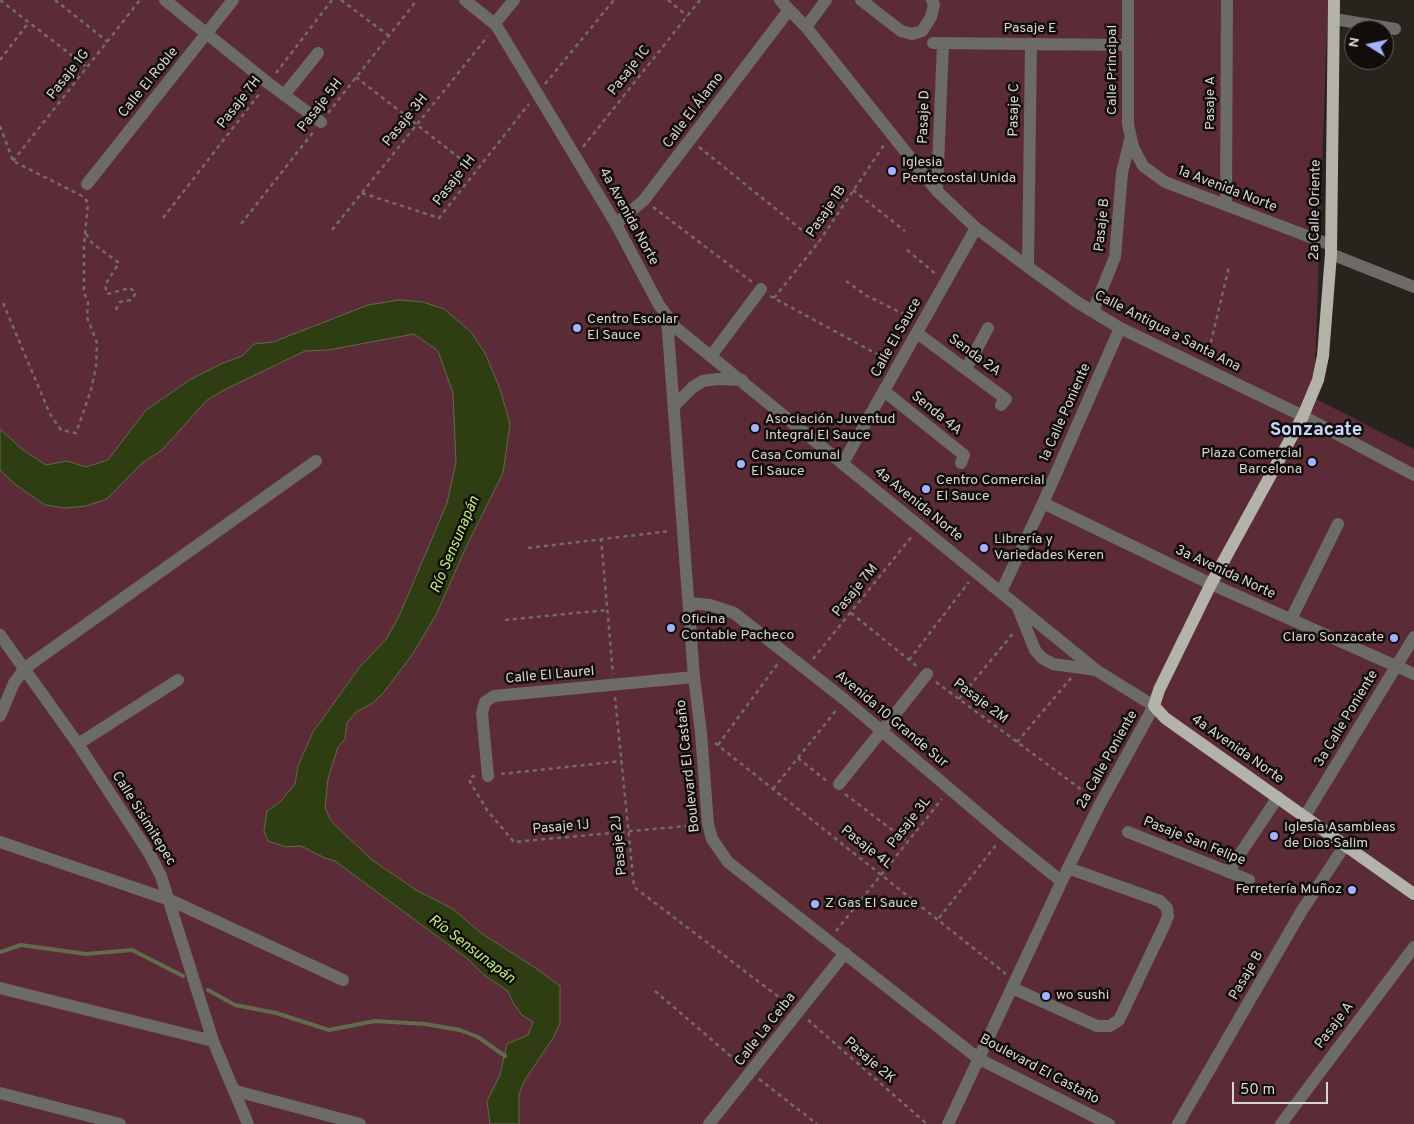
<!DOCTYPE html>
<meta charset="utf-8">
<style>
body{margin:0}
#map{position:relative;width:1414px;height:1124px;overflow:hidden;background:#29231e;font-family:Overpass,sans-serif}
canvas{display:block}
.north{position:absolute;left:1344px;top:20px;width:50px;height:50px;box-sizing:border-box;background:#100d0b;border:1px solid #615d5b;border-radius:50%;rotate:280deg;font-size:14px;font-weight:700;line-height:20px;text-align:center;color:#dad5d2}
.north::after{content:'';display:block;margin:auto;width:18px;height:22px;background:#a3b2fd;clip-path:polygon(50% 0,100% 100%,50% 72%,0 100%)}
.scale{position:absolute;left:1232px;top:1082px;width:96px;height:22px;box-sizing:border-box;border:2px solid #dad5d2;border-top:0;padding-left:6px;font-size:15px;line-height:18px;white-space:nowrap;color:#dad5d2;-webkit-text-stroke:4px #100d0b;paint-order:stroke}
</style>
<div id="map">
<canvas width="1414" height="1124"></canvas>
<div class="north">N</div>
<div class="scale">50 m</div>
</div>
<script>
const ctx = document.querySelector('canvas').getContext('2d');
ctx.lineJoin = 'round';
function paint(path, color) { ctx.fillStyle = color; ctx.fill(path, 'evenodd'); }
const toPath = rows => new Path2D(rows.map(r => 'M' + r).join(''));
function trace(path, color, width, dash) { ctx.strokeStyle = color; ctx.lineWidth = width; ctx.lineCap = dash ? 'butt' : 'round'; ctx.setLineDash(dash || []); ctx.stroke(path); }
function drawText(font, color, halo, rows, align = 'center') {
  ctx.font = font + ' Overpass,sans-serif'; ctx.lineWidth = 5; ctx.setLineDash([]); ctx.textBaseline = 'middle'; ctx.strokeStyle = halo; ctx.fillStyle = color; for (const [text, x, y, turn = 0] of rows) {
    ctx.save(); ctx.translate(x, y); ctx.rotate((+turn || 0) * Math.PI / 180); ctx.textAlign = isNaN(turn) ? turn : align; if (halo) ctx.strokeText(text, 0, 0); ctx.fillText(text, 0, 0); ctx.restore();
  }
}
paint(toPath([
 [0,0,1328,0,1314,398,1414,449,1414,1124,0,1124]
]), '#5b2b37');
const water = toPath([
 [399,300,423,302,444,309,471,332,485,353,500,389,510,424,503,473,466,547,436,615,412,655,384,692,373,703,356,712,347,723,345,739,338,747,328,779,325,808,331,821,372,860,416,890,453,909,481,933,537,969,560,986,560,1023,553,1038,525,1080,519,1094,519,1124,490,1124,487,1101,500,1075,507,1044,528,1035,533,1022,522,1015,513,1003,508,991,484,975,468,959,335,861,325,858,301,846,286,847,268,841,264,831,267,811,280,802,295,784,298,766,313,732,359,668,387,638,400,614,447,503,456,462,453,393,438,351,414,334,328,350,305,351,226,389,207,400,162,450,141,464,107,499,86,506,64,508,45,505,16,485,0,470,0,429,23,450,46,465,67,461,86,467,108,460,146,410,191,379,223,363,242,356,254,344,273,342,368,305,399,300]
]);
paint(water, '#2e3d12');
trace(water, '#626b4c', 1);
trace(toPath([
 [0,952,21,945,86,954,132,950,183,976],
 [208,990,235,1005,276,1013,329,1030,375,1021,425,1024,460,1030,478,1037,505,1056]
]), '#626b4c', 4);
trace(toPath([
 [0,0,88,68],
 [55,0,108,42],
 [341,0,389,36],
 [668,0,687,16],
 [0,60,29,22],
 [276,73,332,0],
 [356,77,476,171],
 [545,84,614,0],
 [328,113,417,0],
 [0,126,13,161],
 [583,147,700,0],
 [699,147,818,243],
 [13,161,140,0],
 [853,190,905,231],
 [362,193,439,218,529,104],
 [653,207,752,282],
 [163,218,260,93],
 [241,224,314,131],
 [332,230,488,36],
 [86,234,92,243,119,263,105,285,107,294,130,288,136,293,131,300,120,302,115,311],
 [907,250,937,275],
 [846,281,867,296,912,318],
 [770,296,888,360],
 [774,298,818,243,884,145],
 [3,303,50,414,61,430,76,433,91,390,96,367,97,343,87,317,88,303,84,292,84,245,88,203,84,197,13,161],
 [1207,358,1229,267],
 [601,538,613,674],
 [528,548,670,531],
 [851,613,918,667],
 [505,620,607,610],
 [813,659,913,535],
 [909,660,969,582],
 [936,682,1090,796],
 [615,697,634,887,788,1004],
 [959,699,1015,631],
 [1017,742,1071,678],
 [715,743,1006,974],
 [718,745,779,662],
 [798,758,828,782],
 [501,774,622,761],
 [475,776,470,777,470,782,487,810,514,842,697,825],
 [773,789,838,708],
 [845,794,908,842],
 [939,918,996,845],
 [836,931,942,799],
 [655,991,741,1065],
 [808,1020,927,1124],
 [759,1079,817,1124]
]), '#726d69', 2.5, [4, 4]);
trace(toPath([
 [165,0,268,83,321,122],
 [465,0,496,25,616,224,659,305,676,328,1096,670,1154,706,1100,804,1068,868,948,1124],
 [780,0,806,27,937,191,976,228,1028,267,1077,302,1120,328,1303,416,1414,475],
 [861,0,901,31,912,34,922,31,931,17,934,5,932,0],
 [1128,0,1128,124,1133,147,1143,166,1165,182,1331,245],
 [1334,19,1395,29],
 [495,23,514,0],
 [806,27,826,0],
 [933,43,1127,45],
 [284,95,318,53],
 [87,184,233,0],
 [937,191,943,43],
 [1226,205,1227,0],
 [616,224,644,200,789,10],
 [1331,254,1414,287],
 [1028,267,1031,44],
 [1093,311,1115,257,1122,173,1130,140],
 [667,318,694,677,701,733,708,824,712,839,728,862,979,1059,1109,1124],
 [917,333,1006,399,1001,405],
 [711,356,761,289],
 [966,369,988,328],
 [884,391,964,455,961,463],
 [674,406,693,387,703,381,717,379,742,380],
 [843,463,976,228],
 [1043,503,1211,584,1414,674],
 [1001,592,1043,503,1120,328],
 [689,603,710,605,734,613,844,699,1004,835,1061,881],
 [1018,608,1035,650,1042,658,1053,664,1096,670],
 [1291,619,1338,524],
 [0,635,78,744,149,853,161,876,213,1041,248,1124],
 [0,716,14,683,25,668,316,461],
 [78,744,178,680],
 [488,776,482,713,485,702,494,696,694,677],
 [839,784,927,674],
 [1305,816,1414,637],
 [1128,832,1249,880],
 [0,842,170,900,343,980],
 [1228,872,1278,797],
 [0,988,213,1041],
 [1012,988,1097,1026,1110,1026,1119,1020,1164,926,1168,916,1167,908,1160,901,1068,868],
 [236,1091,360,1124],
 [0,1093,120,1124],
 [709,1124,845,953],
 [1178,1124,1301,912,1345,845],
 [1281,1124,1414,947]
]), '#6c6b67', 12);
trace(toPath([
 [1334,0,1331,254,1323,356,1318,380,1303,416,1211,584,1159,690,1154,706,1165,718,1414,894]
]), '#b4b3aa', 12);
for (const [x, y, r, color] of [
 [892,171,5,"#a3b2fd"],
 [577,328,5,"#a3b2fd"],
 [755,428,5,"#a3b2fd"],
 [1312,462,5,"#a3b2fd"],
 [741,464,5,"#a3b2fd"],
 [926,489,5,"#a3b2fd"],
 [984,548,5,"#a3b2fd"],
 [671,628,5,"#a3b2fd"],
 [1394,638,5,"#a3b2fd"],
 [1274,836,5,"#a3b2fd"],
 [1352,890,5,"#a3b2fd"],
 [815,904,5,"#a3b2fd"],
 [1046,996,5,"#a3b2fd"]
]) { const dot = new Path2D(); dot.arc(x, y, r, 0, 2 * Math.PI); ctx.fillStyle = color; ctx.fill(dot); trace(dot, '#100d0b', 2); }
drawText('14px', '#dad5d2', '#100d0b', [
 ["Pasaje E",1030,29],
 ["Calle Principal",1113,70,-90],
 ["Pasaje 1C",630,71,-52],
 ["Pasaje 1G",69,75,-52],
 ["Calle El Roble",149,83,-51],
 ["Pasaje 7H",240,103,-52],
 ["Pasaje A",1211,103,-90],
 ["Pasaje 5H",321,106,-52],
 ["Pasaje C",1015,110,-89],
 ["Calle El Álamo",694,111,-53],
 ["Pasaje D",925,117,-88],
 ["Pasaje 3H",406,121,-51],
 ["Pasaje 1H",455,181,-52],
 ["1a Avenida Norte",1227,190,21],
 ["2a Calle Oriente",1316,210,-89],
 ["Pasaje 1B",827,212,-56],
 ["4a Avenida Norte",628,217,61],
 ["Pasaje B",1103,225,-84],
 ["Calle Antigua a Santa Ana",1167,332,27],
 ["Calle El Sauce",897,338,-61],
 ["Senda 2A",974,356,36],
 ["1a Calle Poniente",1066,413,-66],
 ["Senda 4A",936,414,39],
 ["4a Avenida Norte",918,505,39],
 ["3a Avenida Norte",1225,573,25],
 ["Pasaje 7M",856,591,-51],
 ["Calle El Laurel",550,676,-5],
 ["Pasaje 2M",980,702,37],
 ["3a Calle Poniente",1347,719,-59],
 ["Avenida 10 Grande Sur",891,720,40],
 ["4a Avenida Norte",1237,750,35],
 ["2a Calle Poniente",1108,760,-61],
 ["Boulevard El Castaño",689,766,-96],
 ["Calle Sisimitepec",143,819,58],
 ["Pasaje 3L",910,823,-52],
 ["Pasaje 1J",561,828,-5],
 ["Pasaje San Felipe",1194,842,22],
 ["Pasaje 2J",620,845,-96],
 ["Pasaje 4L",866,848,38],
 ["Pasaje B",1247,976,-60],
 ["Pasaje A",1335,1026,-53],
 ["Calle La Ceiba",766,1030,-52],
 ["Pasaje 2K",869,1061,41],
 ["Boulevard El Castaño",1039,1070,28]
]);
drawText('14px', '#dad5d2', '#100d0b', [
 ["Iglesia",902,163],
 ["Pentecostal Unida",902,179],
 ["Centro Escolar",587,320],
 ["El Sauce",587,336],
 ["Asociación Juventud",765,420],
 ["Integral El Sauce",765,436],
 ["Plaza Comercial",1302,454,"right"],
 ["Barcelona",1302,470,"right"],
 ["Casa Comunal",751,456],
 ["El Sauce",751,472],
 ["Centro Comercial",936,481],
 ["El Sauce",936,497],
 ["Librería y",994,540],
 ["Variedades Keren",994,556],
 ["Oficina",681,620],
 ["Contable Pacheco",681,636],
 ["Claro Sonzacate",1384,638,"right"],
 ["Iglesia Asambleas",1284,828],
 ["de Dios Salim",1284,844],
 ["Ferretería Muñoz",1342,890,"right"],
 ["Z Gas El Sauce",825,904],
 ["wo sushi",1056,996]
], 'left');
drawText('italic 15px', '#c2eb7f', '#100d0b', [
 ["Río Sensunapán",456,545,-67],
 ["Río Sensunapán",471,950,37]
]);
drawText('bold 19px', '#cad4fe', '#100d0b', [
 ["Sonzacate",1316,431]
]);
</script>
